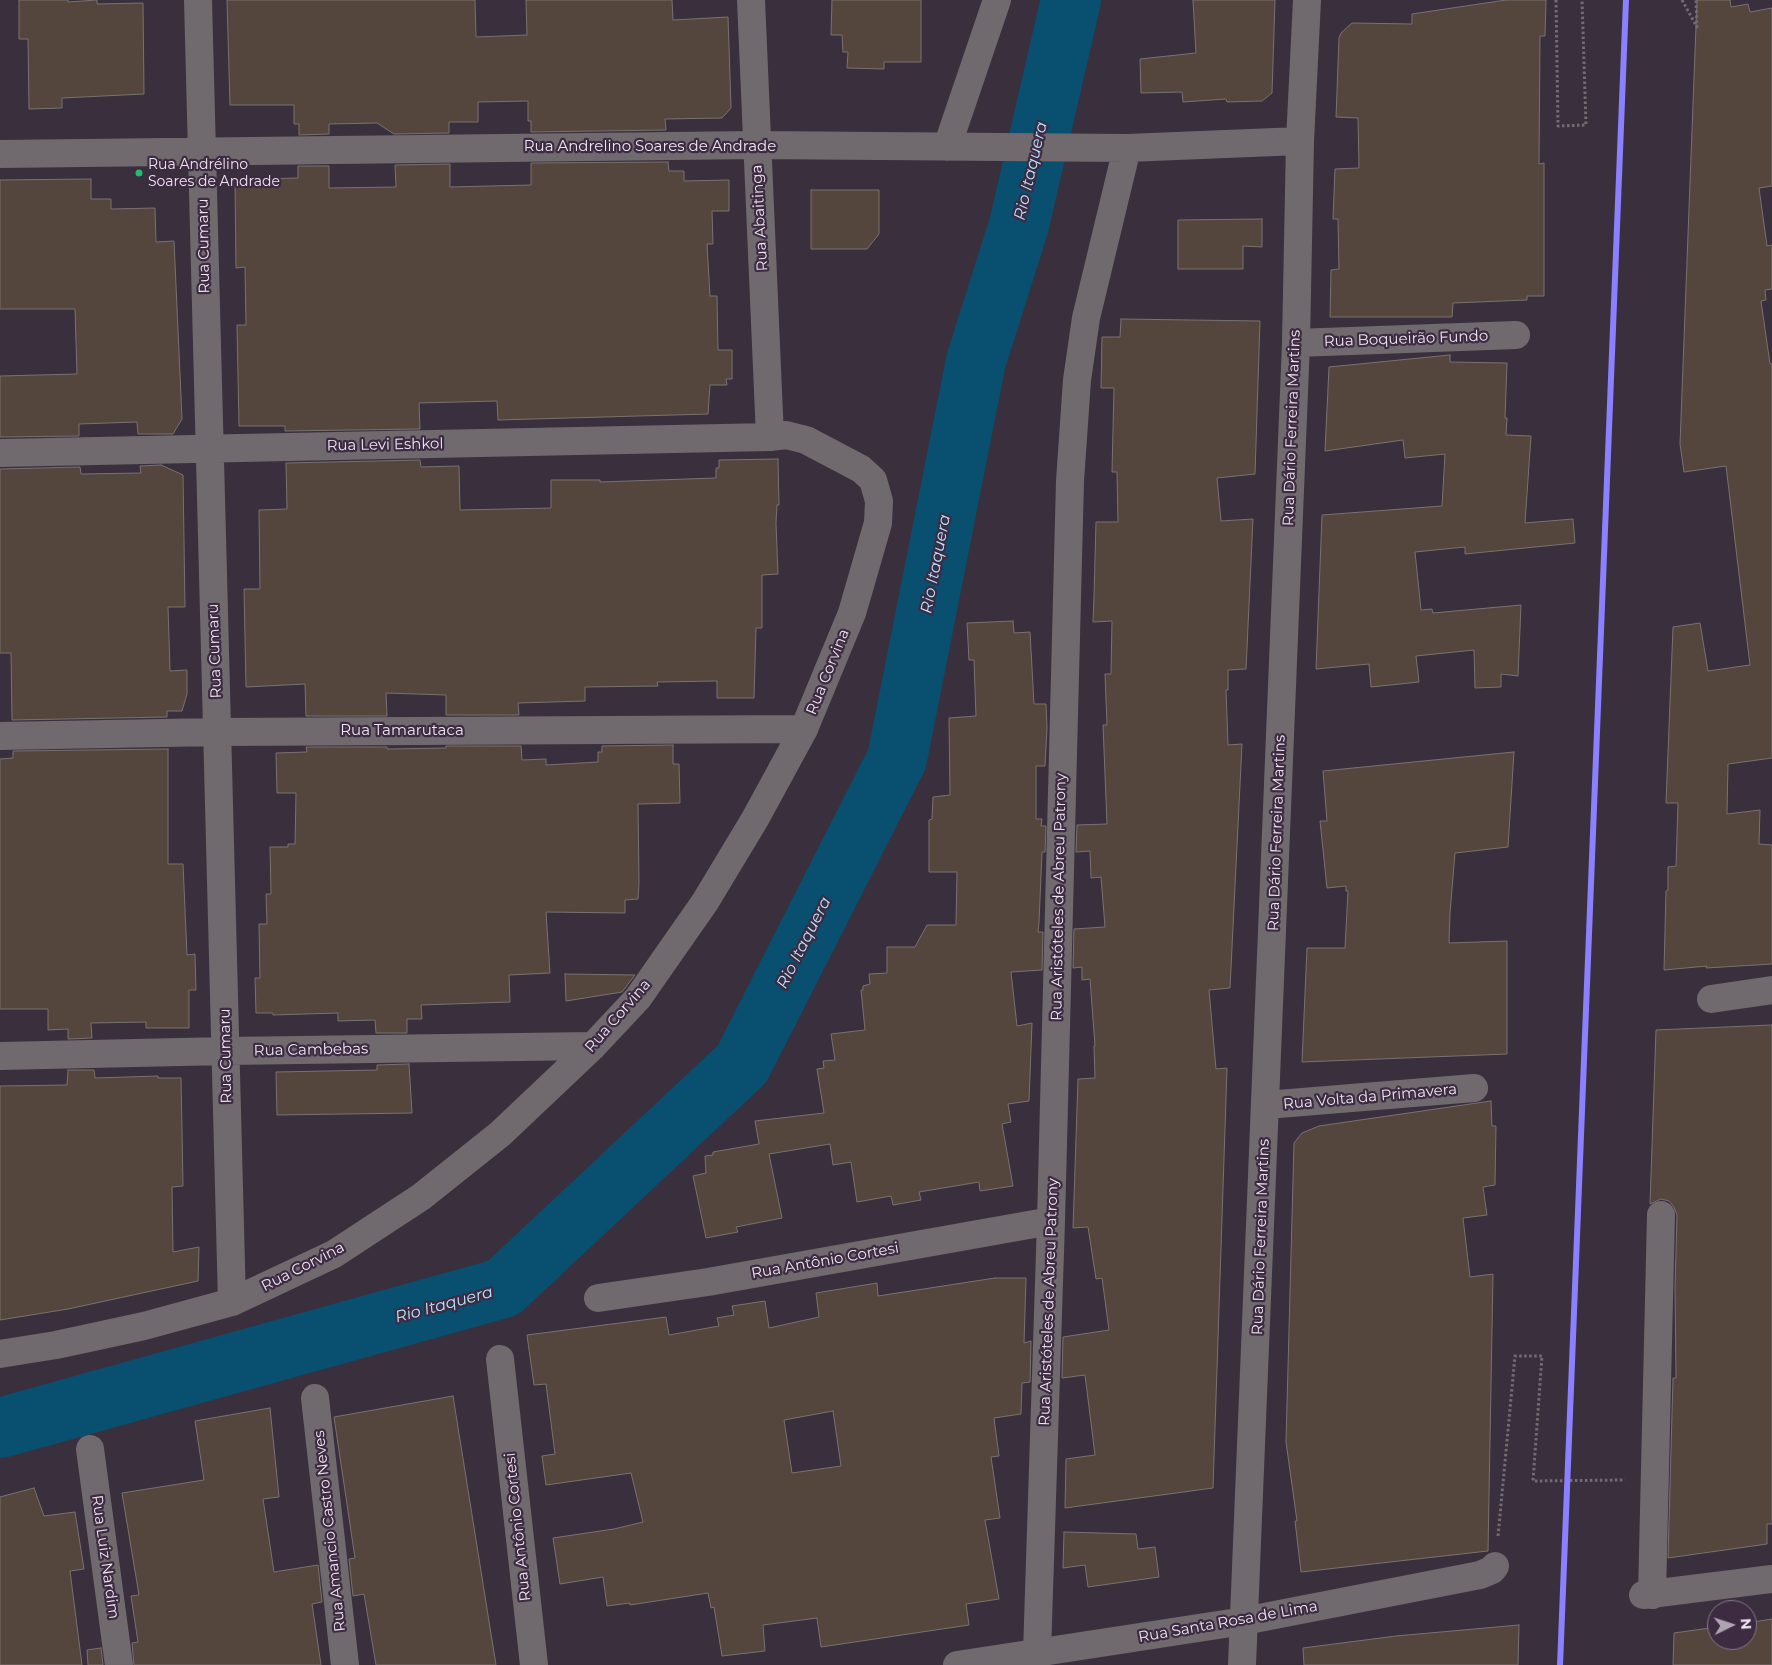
<!DOCTYPE html>
<meta charset="utf-8">
<style>
body{margin:0}
#map{position:relative;width:1772px;height:1665px;overflow:hidden;background:#3a303d;font-family:Montserrat,sans-serif}
canvas{display:block}
.north{position:absolute;left:1707px;top:1600px;width:50px;height:50px;box-sizing:border-box;background:#3d2b42;border:1px solid #847588;border-radius:50%;rotate:86deg;font-size:14px;font-weight:700;line-height:20px;text-align:center;color:#eee3f1}
.north::after{content:'';display:block;margin:auto;width:18px;height:22px;background:#afa4b2;clip-path:polygon(50% 0,100% 100%,50% 72%,0 100%)}
</style>
<div id="map">
<canvas width="1772" height="1665"></canvas>
<div class="north">N</div>
</div>
<script>
const ctx = document.querySelector('canvas').getContext('2d');
ctx.lineJoin = 'round';
const toPath = rows => new Path2D(rows.map(r => 'M' + r).join(''));
function trace(path, color, width, dash) { ctx.strokeStyle = color; ctx.lineWidth = width; ctx.lineCap = dash ? 'butt' : 'round'; ctx.setLineDash(dash || []); ctx.stroke(path); }
function paint(path, color) { ctx.fillStyle = color; ctx.fill(path, 'evenodd'); }
function drawText(font, color, halo, rows, align = 'center') {
  ctx.font = font + ' Montserrat,sans-serif'; ctx.lineWidth = 4.5; ctx.setLineDash([]); ctx.textBaseline = 'middle'; ctx.strokeStyle = halo; ctx.fillStyle = color; for (const [text, x, y, turn = 0] of rows) {
    ctx.save(); ctx.translate(x, y); ctx.rotate((+turn || 0) * Math.PI / 180); ctx.textAlign = isNaN(turn) ? turn : align; if (halo) ctx.strokeText(text, 0, 0); ctx.fillText(text, 0, 0); ctx.restore();
  }
}
trace(toPath([
 [0,1428,503,1288,742,1064,897,759,976,361,1019,225,1071,0]
]), '#094f6f', 60);
const building = toPath([
 [19,0,68,0,68,2,97,0,97,4,143,3,144,94,62,98,62,108,29,109,28,39,19,39,19,0],
 [227,0,475,0,476,37,527,35,526,0,672,0,673,20,728,17,731,108,722,118,665,119,666,130,531,132,531,121,528,121,528,101,478,102,478,122,449,122,449,133,394,134,377,123,329,124,329,134,299,135,299,124,294,124,294,105,230,105,227,0],
 [832,0,921,0,921,62,884,62,884,69,847,68,848,52,843,52,842,35,831,35,832,0],
 [1193,0,1275,0,1272,93,1262,101,1227,102,1226,99,1183,102,1182,92,1141,93,1140,59,1196,53,1193,0],
 [1506,0,1546,0,1545,36,1540,36,1539,164,1544,163,1544,296,1527,296,1527,300,1453,303,1452,317,1330,317,1331,270,1339,269,1338,219,1333,219,1335,169,1359,168,1358,118,1336,117,1339,38,1341,33,1352,23,1412,24,1412,14,1506,0],
 [1697,0,1730,0,1731,7,1748,4,1750,12,1772,8,1772,186,1759,188,1767,246,1772,245,1772,289,1765,290,1766,300,1761,301,1770,364,1772,364,1772,758,1728,764,1727,814,1760,810,1759,844,1772,845,1772,964,1706,968,1707,966,1664,970,1666,891,1668,890,1668,867,1676,866,1678,803,1666,803,1673,627,1700,623,1708,671,1750,665,1726,466,1684,472,1680,444,1697,0],
 [668,162,669,171,684,171,684,181,729,180,729,211,712,211,713,244,707,244,710,296,717,296,718,350,732,350,732,379,726,379,727,385,710,385,708,414,498,420,497,401,419,403,420,429,285,431,285,426,239,426,237,325,246,325,245,267,236,268,235,182,258,182,258,179,298,178,298,166,329,166,329,188,396,187,395,165,450,164,450,187,531,185,531,163,668,162],
 [91,179,91,199,111,199,111,209,155,208,156,242,174,241,182,419,173,434,138,434,137,422,79,424,79,436,0,437,0,376,77,374,75,309,0,309,0,180,91,179],
 [811,190,879,190,879,234,867,249,811,249,811,190],
 [1262,219,1262,247,1243,246,1243,269,1178,269,1178,220,1262,219],
 [1121,319,1260,321,1255,474,1217,478,1221,521,1253,519,1246,669,1228,670,1228,690,1226,690,1228,745,1242,744,1230,988,1209,990,1216,1069,1227,1068,1213,1488,1065,1508,1066,1459,1095,1455,1085,1375,1062,1378,1063,1337,1109,1330,1102,1278,1096,1279,1088,1227,1073,1228,1078,1079,1095,1078,1094,1046,1095,1046,1090,979,1082,980,1082,967,1073,968,1074,929,1105,927,1101,877,1091,878,1090,851,1076,852,1077,825,1107,824,1103,725,1107,725,1105,674,1111,674,1112,621,1093,622,1094,596,1096,522,1118,522,1117,472,1112,472,1114,388,1101,388,1102,337,1120,337,1121,319],
 [1450,355,1450,362,1507,363,1505,418,1507,418,1506,435,1531,436,1525,523,1573,519,1575,543,1465,554,1465,547,1415,552,1421,610,1432,609,1433,613,1521,605,1518,676,1501,674,1501,687,1475,688,1474,650,1416,656,1419,682,1371,687,1369,664,1316,669,1322,515,1442,506,1445,454,1405,458,1403,440,1325,451,1329,367,1450,355],
 [778,459,779,505,777,505,776,523,778,574,762,575,762,628,756,628,754,698,717,698,717,681,657,682,658,686,585,687,585,701,518,703,519,715,446,715,446,695,386,693,387,716,306,716,305,684,246,687,244,589,260,589,259,510,287,509,286,463,420,460,421,467,459,466,460,510,551,508,551,480,600,480,600,482,716,478,716,468,719,468,719,460,778,459],
 [161,465,183,475,185,607,168,607,170,671,187,670,187,694,182,711,167,711,167,717,12,720,11,653,0,653,0,469,80,467,81,474,141,473,140,466,161,465],
 [1013,621,1014,633,1030,632,1034,704,1046,704,1047,728,1045,766,1036,766,1036,819,1042,819,1041,826,1046,826,1045,852,1042,852,1039,922,1038,932,1043,932,1042,970,1011,972,1017,1026,1032,1023,1029,1101,1008,1104,1011,1122,1002,1124,1013,1186,980,1191,979,1182,919,1192,921,1200,893,1205,891,1196,857,1202,851,1162,833,1165,830,1144,769,1154,782,1218,736,1227,738,1232,706,1238,693,1176,706,1173,705,1156,713,1155,713,1152,759,1144,755,1121,824,1113,817,1069,824,1068,823,1061,835,1060,831,1034,865,1030,861,990,863,990,863,986,870,984,869,974,887,973,887,947,915,947,927,925,956,925,957,872,929,872,929,820,932,819,933,797,950,795,949,718,976,716,974,660,969,660,967,623,1013,621],
 [673,745,673,764,679,764,680,803,638,804,639,883,638,899,625,900,625,913,546,912,550,973,509,975,510,1002,421,1005,422,1019,407,1019,407,1033,376,1033,375,1020,338,1021,338,1013,273,1015,273,1013,256,1013,255,978,260,978,259,924,267,924,266,894,271,894,270,847,288,847,288,844,295,844,296,793,277,793,276,753,307,752,306,747,387,747,387,749,446,748,446,746,521,746,522,760,546,759,546,765,598,762,598,752,602,752,602,746,673,745],
 [168,749,168,864,183,864,187,955,195,954,196,990,189,990,189,1028,146,1028,146,1022,91,1023,92,1038,68,1039,68,1029,48,1030,48,1009,0,1009,0,759,13,758,13,751,168,749],
 [1514,752,1508,847,1455,853,1450,913,1449,943,1507,941,1507,1054,1302,1062,1307,948,1345,948,1348,891,1346,891,1346,886,1327,888,1320,821,1327,821,1323,771,1514,752],
 [565,974,635,975,622,992,566,1001,565,974],
 [1772,1025,1772,1524,1767,1524,1767,1544,1668,1558,1673,1378,1676,1378,1675,1287,1677,1215,1674,1207,1669,1201,1661,1199,1650,1204,1656,1030,1772,1025],
 [409,1064,412,1113,277,1115,276,1072,377,1070,377,1065,409,1064],
 [68,1070,94,1070,95,1078,158,1076,158,1078,181,1078,183,1186,172,1187,173,1252,199,1247,198,1281,68,1309,0,1320,0,1086,67,1085,68,1070],
 [1491,1101,1492,1126,1496,1126,1495,1185,1483,1187,1487,1215,1463,1218,1470,1277,1493,1274,1488,1551,1301,1572,1295,1521,1297,1521,1286,1442,1294,1143,1302,1133,1319,1126,1491,1101],
 [995,1278,1026,1278,1024,1343,1031,1341,1030,1382,1022,1383,1021,1414,994,1418,999,1456,991,1457,1000,1518,985,1520,999,1599,966,1604,969,1625,821,1647,817,1618,763,1625,765,1651,722,1656,714,1607,711,1608,708,1593,630,1605,630,1603,607,1606,603,1577,560,1584,553,1538,614,1529,643,1522,631,1473,546,1485,542,1456,555,1454,546,1384,534,1385,527,1335,666,1317,669,1335,719,1326,717,1318,734,1315,732,1306,765,1301,769,1328,819,1317,816,1293,877,1283,878,1296,995,1278],
 [833,1411,841,1466,792,1473,784,1420,833,1411],
 [453,1396,496,1665,376,1665,364,1594,353,1596,349,1559,355,1558,334,1417,453,1396],
 [270,1408,279,1497,263,1499,274,1572,318,1565,322,1602,312,1604,321,1665,134,1665,132,1643,138,1642,131,1596,139,1595,122,1493,204,1480,195,1421,270,1408],
 [34,1488,44,1516,75,1512,84,1569,70,1571,82,1665,0,1665,0,1497,34,1488],
 [1064,1532,1136,1534,1138,1549,1155,1547,1159,1577,1088,1587,1085,1565,1063,1568,1064,1532],
 [1772,1619,1772,1665,1673,1665,1674,1633,1717,1627,1717,1640,1747,1640,1747,1623,1772,1619],
 [1519,1625,1518,1665,1304,1665,1303,1648,1396,1636,1519,1625],
 [101,1648,103,1665,88,1665,87,1650,101,1648]
]);
paint(building, '#55463d');
trace(building, '#7a7171', 1);
trace(toPath([
 [1556,0,1558,126,1586,125,1582,0],
 [1682,0,1697,27,1696,0],
 [1498,1536,1515,1356,1542,1356,1533,1481,1625,1480]
]), '#726d73', 3, [2.5, 2.5]);
trace(toPath([
 [198,0,232,1302],
 [751,0,770,437],
 [947,147,997,0],
 [0,154,756,145,1127,148,1300,141],
 [1296,343,1516,335],
 [0,453,770,437,786,435,806,440,861,469,873,480,879,501,878,523,852,613,804,729,755,819,705,902,638,998,593,1046,500,1134,421,1197,334,1254,232,1302,144,1326,56,1345,0,1354],
 [0,736,217,732,804,729],
 [1711,999,1772,990],
 [0,1056,226,1051,593,1046],
 [1266,1105,1474,1088],
 [598,1298,708,1282,1051,1221],
 [500,1359,534,1665],
 [315,1398,345,1665],
 [90,1449,119,1665],
 [1643,1595,1772,1579],
 [1652,1595,1661,1215],
 [1037,1653,1051,1221,1070,481,1077,380,1086,318,1127,148],
 [957,1665,1244,1621,1480,1575,1492,1570,1495,1566],
 [1242,1665,1296,343,1300,141,1307,0]
]), '#706a6f', 28);
trace(toPath([
 [1560,1665,1626,0]
]), '#8b80ff', 6);
for (const [x, y, r, color] of [
 [139,173,4.5,"#20bc6c"]
]) { const dot = new Path2D(); dot.arc(x, y, r, 0, 2 * Math.PI); ctx.fillStyle = color; ctx.fill(dot); trace(dot, '#3d2b42', 2); }
drawText('14px', '#eee3f1', '#3d2b42', [
 ["Rua Andrélino",148,165],
 ["Soares de Andrade",148,182]
], 'left');
drawText('15px', '#eee3f1', '#3d2b42', [
 ["Rua Andrelino Soares de Andrade",650,147],
 ["Rua Abaitinga",760,218,-93],
 ["Rua Cumaru",204,246,-91],
 ["Rua Boqueirão Fundo",1406,339,-2],
 ["Rua Dário Ferreira Martins",1292,428,-88],
 ["Rua Levi Eshkol",385,445,-1],
 ["Rua Cumaru",215,651,-92],
 ["Rua Corvina",828,672,-68],
 ["Rua Tamarutaca",402,731],
 ["Rua Dário Ferreira Martins",1277,833,-88],
 ["Rua Aristóteles de Abreu Patrony",1059,897,-89],
 ["Rua Corvina",618,1016,-49],
 ["Rua Cambebas",311,1050,-1],
 ["Rua Cumaru",226,1056,-91],
 ["Rua Volta da Primavera",1370,1097,-5],
 ["Rua Dário Ferreira Martins",1261,1237,-88],
 ["Rua Antônio Cortesi",825,1261,-10],
 ["Rua Corvina",303,1267,-27],
 ["Rua Aristóteles de Abreu Patrony",1049,1302,-88],
 ["Rua Antônio Cortesi",518,1527,-96],
 ["Rua Amancio Castro Neves",330,1531,-96],
 ["Rua Luiz Nardim",105,1557,82],
 ["Rua Santa Rosa de Lima",1228,1622,-10]
]);
drawText('italic 16px', '#bae3fc', '#3d2b42', [
 ["Rio Itaquera",1031,171,-77],
 ["Rio Itaquera",936,564,-79],
 ["Rio Itaquera",804,943,-63],
 ["Rio Itaquera",444,1305,-15]
]);
</script>
